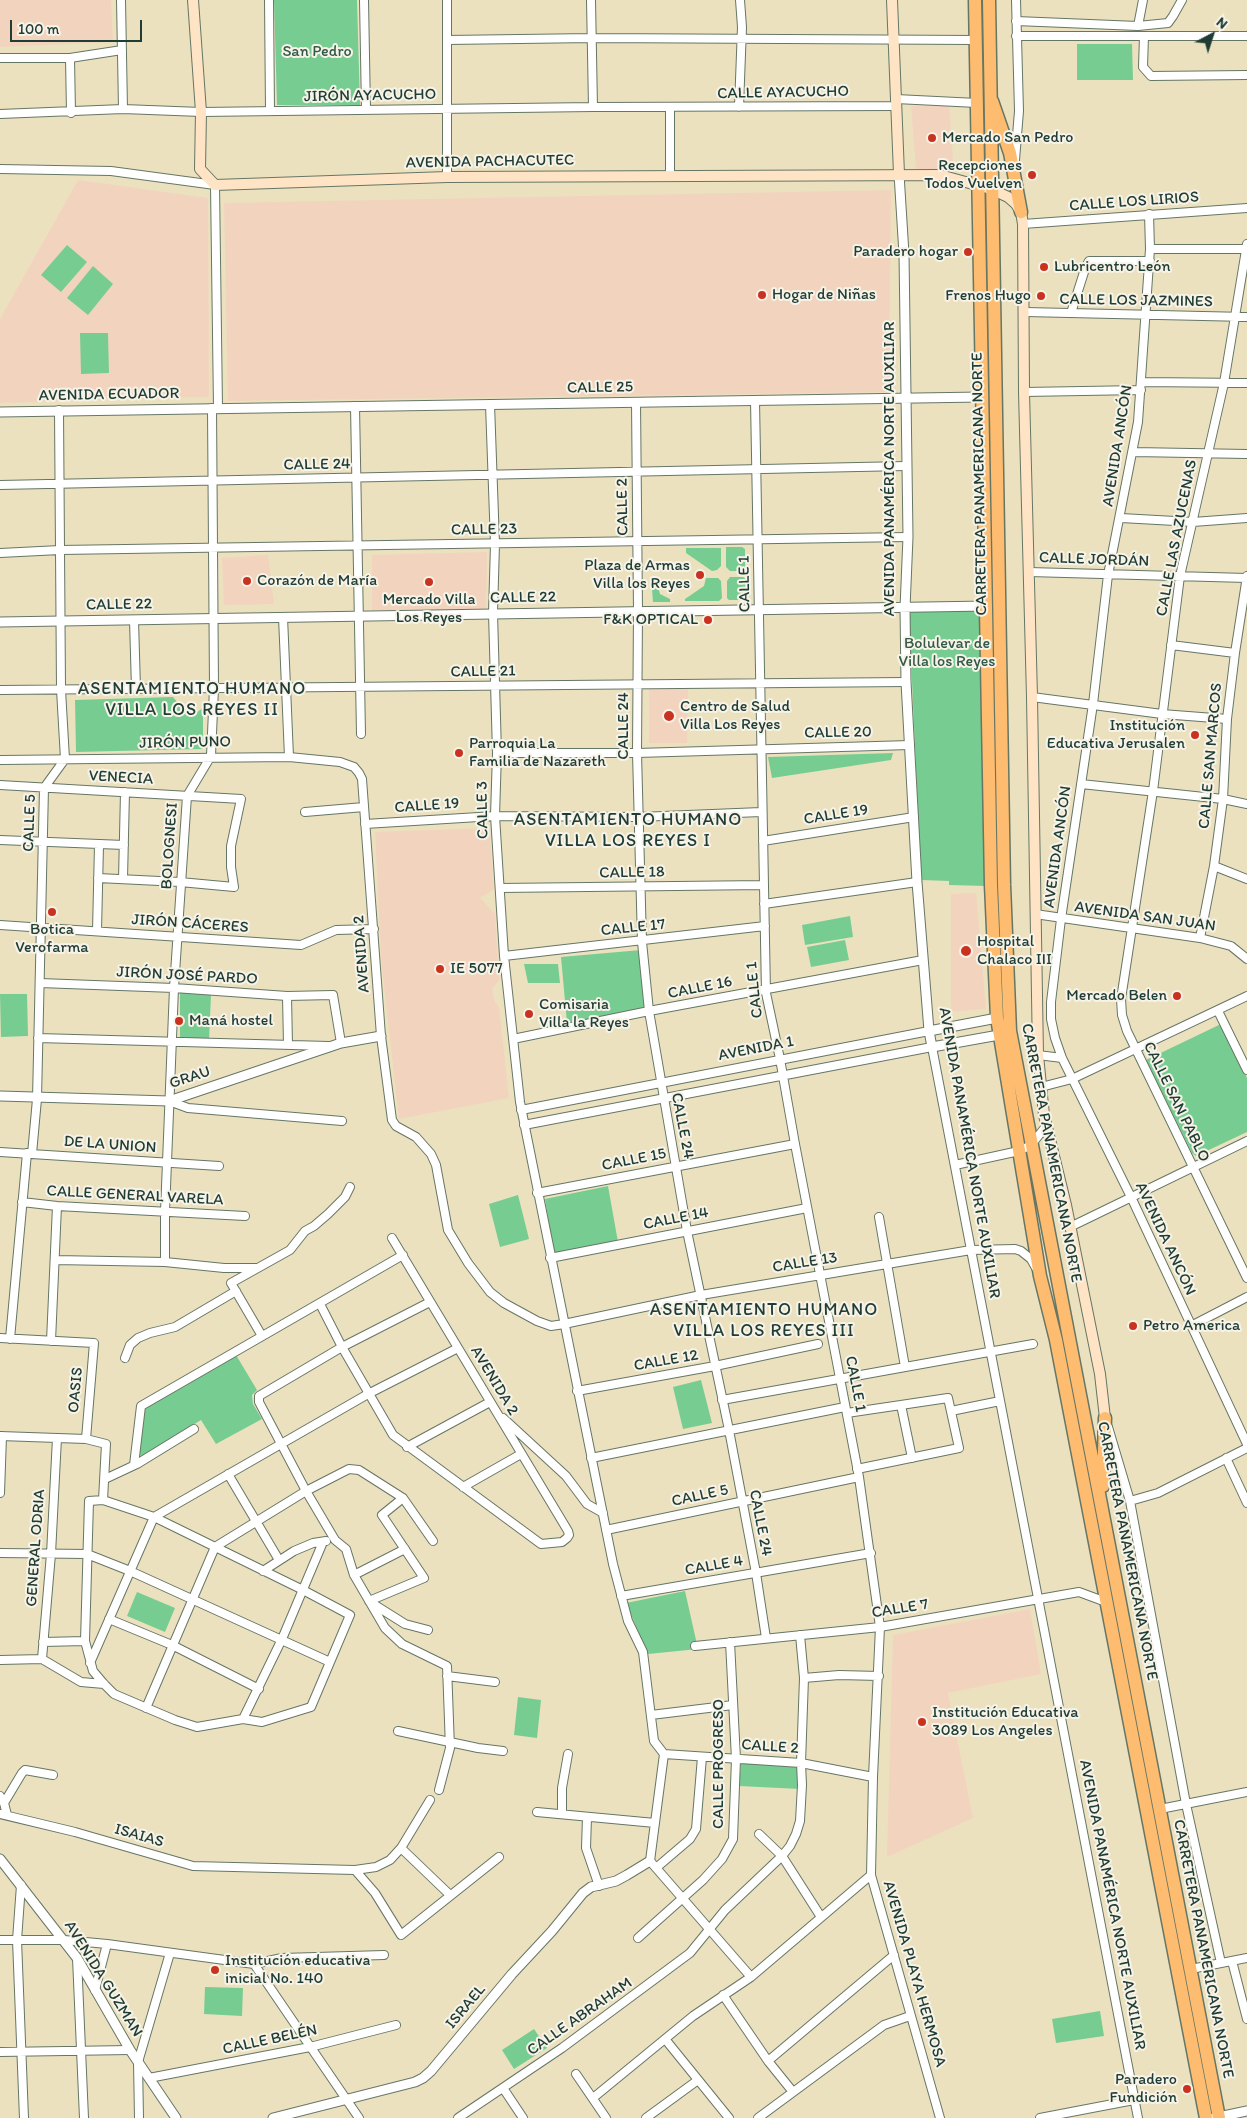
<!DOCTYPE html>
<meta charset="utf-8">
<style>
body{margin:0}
#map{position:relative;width:1247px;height:2118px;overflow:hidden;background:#ebe1bf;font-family:Itim,sans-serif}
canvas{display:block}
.north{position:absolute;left:1187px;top:10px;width:50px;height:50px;-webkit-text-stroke:4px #f7f3e8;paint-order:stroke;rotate:40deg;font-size:14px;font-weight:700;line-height:20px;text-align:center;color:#1f3d34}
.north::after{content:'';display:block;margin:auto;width:18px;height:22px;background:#1f3d34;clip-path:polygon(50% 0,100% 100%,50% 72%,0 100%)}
.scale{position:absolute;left:10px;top:20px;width:132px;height:22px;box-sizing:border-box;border:2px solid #1f3d34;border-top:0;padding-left:6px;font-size:15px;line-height:18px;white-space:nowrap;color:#1f3d34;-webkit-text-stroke:4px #f7f3e8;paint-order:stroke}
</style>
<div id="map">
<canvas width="1247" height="2118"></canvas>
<div class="north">N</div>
<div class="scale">100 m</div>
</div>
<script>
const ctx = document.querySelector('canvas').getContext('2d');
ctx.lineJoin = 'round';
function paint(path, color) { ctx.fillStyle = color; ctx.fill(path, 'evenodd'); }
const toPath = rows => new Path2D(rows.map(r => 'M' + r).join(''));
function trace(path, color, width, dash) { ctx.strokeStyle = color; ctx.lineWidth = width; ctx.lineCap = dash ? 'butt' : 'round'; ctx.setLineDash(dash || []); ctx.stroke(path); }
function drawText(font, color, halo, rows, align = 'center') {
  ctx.font = font + ' Itim,sans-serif'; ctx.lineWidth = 4; ctx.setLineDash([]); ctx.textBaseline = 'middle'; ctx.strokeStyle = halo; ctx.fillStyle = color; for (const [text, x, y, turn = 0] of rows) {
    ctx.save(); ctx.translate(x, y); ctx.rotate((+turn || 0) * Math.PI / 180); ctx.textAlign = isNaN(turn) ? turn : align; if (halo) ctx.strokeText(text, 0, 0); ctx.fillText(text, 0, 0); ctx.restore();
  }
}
paint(toPath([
 [0,0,111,0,113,42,0,47],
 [949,105,954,172,916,169,911,106],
 [78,180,208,198,209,397,0,403,0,319],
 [891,190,889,392,228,401,224,203],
 [487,552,486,609,372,610,372,555],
 [268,555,274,604,224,605,222,558],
 [649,689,688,689,687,743,649,743],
 [489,828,494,889,480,898,495,914,499,980,492,989,495,1002,499,1007,509,1098,399,1119,381,959,375,832],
 [976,893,986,1009,951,1012,951,894],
 [1030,1609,1041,1674,948,1693,973,1818,887,1857,893,1635]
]), '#f2d4be');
paint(toPath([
 [274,0,357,0,360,105,277,105],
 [1077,44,1132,44,1133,80,1077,80],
 [67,245,87,262,61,292,41,275],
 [93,266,113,284,88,315,67,298],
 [80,333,108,333,109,373,81,374],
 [726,547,742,547,745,549,745,568,743,571,730,571,726,567],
 [686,548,721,548,721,566,717,570,712,571,686,553],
 [730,577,743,577,746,579,746,598,744,600,729,600,727,598,727,581],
 [706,578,718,578,721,581,722,598,719,601,685,601,685,599,704,586],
 [654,587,658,587,660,594,670,599,670,602,653,602,652,589],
 [912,611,982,611,986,886,949,885,949,881,921,880,909,615],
 [173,697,190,717,203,708,203,749,76,752,75,700],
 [893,753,891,760,772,778,768,757],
 [850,916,853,937,805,945,802,925],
 [845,940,849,960,811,967,807,947],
 [641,950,645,1009,567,1023,561,957],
 [524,964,558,964,560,983,528,983],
 [180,992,211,995,209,1041,180,1039],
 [0,994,27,994,28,1036,1,1037],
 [1221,1024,1247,1078,1247,1132,1196,1156,1192,1153,1146,1060],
 [608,1186,618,1242,554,1254,545,1199],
 [518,1195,529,1239,500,1247,489,1204],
 [236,1355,257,1390,252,1395,253,1404,262,1419,216,1444,201,1420,145,1455,139,1456,143,1409],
 [701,1380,712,1423,683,1429,673,1387],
 [685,1591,698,1649,648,1654,626,1603],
 [137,1592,175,1608,165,1632,127,1616],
 [518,1697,541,1700,537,1738,514,1735],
 [741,1763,795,1766,800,1770,800,1789,739,1786],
 [205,1987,243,1988,242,2016,204,2014],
 [1100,2011,1104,2036,1056,2043,1052,2019],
 [534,2029,547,2048,514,2069,502,2050]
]), '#77cd91');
const minor = toPath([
 [121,0,123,109],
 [269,0,270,111],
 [364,0,366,110],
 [447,0,447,177],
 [591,0,593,107],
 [1016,21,1138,26,1168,23,1173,16,1182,0],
 [1138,26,1143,0],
 [1016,36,1247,36],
 [1144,36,1143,67,1151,76,1247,75],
 [447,40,592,38,976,40],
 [0,58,70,58,122,50],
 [70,58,71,113],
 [896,99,977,103],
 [739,107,742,27,740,0],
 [0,114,123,109,201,112,593,107,896,106],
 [1015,160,1019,111,1016,0],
 [0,169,111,171,215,185,218,408],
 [670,175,670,108],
 [1149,214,1150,249,1138,422,1108,575,1093,704,1061,919,1051,1002,1051,1019,1055,1038,1062,1058,1131,1197,1247,1444],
 [1023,224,1247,208],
 [1247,244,1224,383,1180,576,1153,791,1121,999,1122,1015,1127,1031,1247,1278],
 [1150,249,1247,249],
 [1025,312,1247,317],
 [1071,313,1085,269,1089,261,1150,261],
 [1142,382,1247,383],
 [1024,392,1141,390],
 [755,401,766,993,780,1059,795,1144,859,1477,880,1627,873,1777,871,1875,940,2118],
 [636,402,638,612,637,753,642,942,649,1011,687,1231,729,1430,756,1573,766,1638],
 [490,404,495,544,493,613,497,753,495,816,504,956,520,1102,613,1564,628,1621,643,1652,654,1741,664,1754,650,1861,751,1977],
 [355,406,361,734],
 [1134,452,1247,454],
 [0,485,906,466],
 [1121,518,1193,522,1247,518],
 [0,553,60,550,908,537],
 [1029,572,1247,578],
 [283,617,289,757],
 [134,620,136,689],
 [1171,645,1235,653],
 [0,690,906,682],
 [1032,697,1162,714,1227,719],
 [497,753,637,753,910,745],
 [0,760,289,757,340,762,354,767,359,773,362,779,381,1036,392,1120,396,1126,416,1137,431,1154,436,1165,448,1230,468,1263,490,1292,504,1303,537,1321,551,1326,564,1324,701,1295,971,1250,1015,1249,1021,1251,1031,1259,1036,1268],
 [1081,784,1223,799,1247,804],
 [0,785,241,799,231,846,231,867,234,887,180,882,98,878],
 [305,812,364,807],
 [365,824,495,816,639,817,761,812],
 [0,840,124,845],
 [763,841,914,817],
 [1214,866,1247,879],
 [123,879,125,792],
 [500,888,764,885],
 [764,904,917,882],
 [1035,914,1200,938,1231,946,1247,959],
 [0,925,301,945,336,930,374,929],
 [97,931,99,845],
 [1200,938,1214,866,1223,799,1227,719,1235,653,1247,576],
 [504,956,765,926],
 [40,983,174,988,287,996,333,995,341,1043],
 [287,996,288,1045],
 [1218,1011,1247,1070],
 [38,1038,328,1046],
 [513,1039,649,1011,923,960],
 [1038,1055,1062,1058],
 [1041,1087,1072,1079,1247,996],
 [169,1101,188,1108,342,1121],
 [521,1110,929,1031],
 [524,1125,932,1047,1138,2118],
 [0,1152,219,1166],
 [32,1154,37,1099,44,788,65,759,61,690,59,410],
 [955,1165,1019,1151,1031,1145,1047,1125],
 [537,1193,795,1144],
 [22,1202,57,1206,245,1216],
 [879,1217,905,1367],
 [1070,1227,1247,1141],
 [550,1258,807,1208],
 [55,1260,165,1262,224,1268,257,1268],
 [165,1262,165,1212,174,988,187,796,211,756,214,688,212,408],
 [430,1302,342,1347,259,1396,259,1402,306,1491,335,1540,346,1549,354,1575,385,1628,402,1644,447,1666,450,1748,439,1790],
 [320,1304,342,1347,393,1435,541,1544,562,1542,567,1538,569,1535,568,1531,392,1238],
 [1191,1326,1247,1297],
 [262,1336,231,1283,290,1250,305,1231,314,1226,328,1214,345,1197,350,1187],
 [0,1338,94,1343,86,1439],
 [10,1339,27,1153],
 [51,1341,57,1206],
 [125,1358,130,1345,138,1338,150,1333,175,1327,236,1291],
 [577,1391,715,1366,818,1344],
 [722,1400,1033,1344],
 [901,1405,912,1458],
 [951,1411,1000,1401],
 [847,1413,948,1398,959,1448,857,1469],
 [503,1418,566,1476,587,1504,603,1513],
 [1108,1427,1130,1501,1186,1804,1221,1963],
 [0,1436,86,1439,106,1444,103,1500],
 [407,1447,490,1402],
 [591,1458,845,1407],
 [1226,1458,1247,1503],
 [134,1465,141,1406,403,1255],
 [228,1474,279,1560],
 [105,1479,137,1464,194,1429],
 [463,1487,521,1454],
 [0,1493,2,1436],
 [103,1500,154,1517,303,1590,350,1615,311,1707,262,1722,243,1719,197,1727,175,1720,114,1694,104,1684,93,1671,85,1641,89,1501,103,1500],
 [1130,1501,1158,1493,1247,1448],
 [606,1530,859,1477],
 [0,1553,87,1554,130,1571,330,1662],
 [263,1571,294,1551,313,1543,326,1541],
 [354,1575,405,1549],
 [621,1596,871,1553],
 [369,1601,424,1578,382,1515,403,1498],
 [370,1602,405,1624,428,1630],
 [109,1619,172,1645,259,1689],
 [43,1642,85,1641],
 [695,1646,880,1627,1079,1592,1106,1602],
 [42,1659,51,1554,57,1438],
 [0,1660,42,1659,81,1682,104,1684],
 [90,1663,154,1517,368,1394,458,1348],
 [447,1676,495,1682],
 [804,1678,839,1675,879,1676],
 [146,1708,215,1547,306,1491,349,1469,359,1470,403,1498,433,1541],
 [651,1715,733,1705],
 [243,1719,282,1639,323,1542],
 [398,1731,478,1748,503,1751],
 [664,1754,801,1763,873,1777],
 [0,1796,4,1803,7,1815],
 [4,1803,22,1773,25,1770,53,1775],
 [1160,1809,1247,1792],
 [537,1812,655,1823],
 [0,1814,75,1832,193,1866,355,1870,375,1893,401,1935,499,1857],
 [562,1814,562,1788,568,1754],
 [587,1817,586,1848,599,1886],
 [759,1834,782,1856,821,1917],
 [401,1848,450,1895],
 [656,1868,690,1839,696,1829,702,1757],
 [355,1870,376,1867,390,1860,401,1848,430,1800],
 [21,1885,17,1940,24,2118],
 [638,1938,703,1880,722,1859,733,1839,736,1759,730,1642],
 [0,1940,64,1940,107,1944,254,1964,282,1958,384,1955],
 [77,1958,84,2118],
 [1232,1961,1247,2019],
 [254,1964,359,2118],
 [1191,1969,1247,1958],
 [95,1990,107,1944],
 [723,1995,768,2061,793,2092],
 [665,2039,729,2118],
 [0,2052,130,2050],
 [768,2061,894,1955],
 [576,2074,606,2118],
 [149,2078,310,2047,396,2025],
 [503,2088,523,2118],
 [593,2098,693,2016,751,1977,871,1875],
 [139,2118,138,2062,170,1953],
 [458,2118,562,2048,690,1953,725,1910,782,1856,790,1846,796,1834,800,1821,802,1785,801,1763,804,1678,800,1635],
 [646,2118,698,2080],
 [758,2118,884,2025,910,2016],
 [1040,2118,1134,2100]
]);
const tertiary = toPath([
 [899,174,904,254,908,537,905,608,906,682,917,882,929,1031,932,1047,999,1035],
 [0,412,982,397],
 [0,622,987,606],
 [929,1031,997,1018],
 [0,1096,169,1101,341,1043,381,1036],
 [0,1859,77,1958,130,2050,176,2118],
 [273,2118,415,2082,423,2078,431,2071,512,1974,552,1931,583,1893,591,1887,616,1881,627,1875,650,1861],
 [1214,2118,1247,2111]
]);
const secondary = toPath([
 [193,0,201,112,200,169,215,185,447,177,940,175,991,189,1008,197,1016,204,1021,212,1023,224,1024,392,1032,697,1038,1055,1044,1115,1066,1205,1100,1374,1105,1418],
 [892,0,899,174]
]);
const trunk = toPath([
 [975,0,991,885,997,1018,1040,1276,1056,1340,1206,2118],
 [989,0,1004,885,1010,1031,1219,2118],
 [992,101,1010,153,1021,212],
 [1103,1486,1105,1418]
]);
trace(minor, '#667665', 10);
trace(tertiary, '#667665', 11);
trace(secondary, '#667665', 12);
trace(trunk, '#667665', 15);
trace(minor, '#fff', 8);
trace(tertiary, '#fff', 9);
trace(secondary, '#fee4c5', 10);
trace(trunk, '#fdbc6f', 12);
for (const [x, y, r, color] of [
 [932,138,5,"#c8321e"],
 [1032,175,5,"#c8321e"],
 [968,252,5,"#c8321e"],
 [1044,267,5,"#c8321e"],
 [762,295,5,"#c8321e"],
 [1041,296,5,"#c8321e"],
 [700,575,5,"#c8321e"],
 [247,581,5,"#c8321e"],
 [429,582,5,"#c8321e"],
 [708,620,5,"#c8321e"],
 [669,716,6,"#c8321e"],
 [1195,735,5,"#c8321e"],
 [459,753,5,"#c8321e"],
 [52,912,5,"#c8321e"],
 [966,951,6,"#c8321e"],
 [440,969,5,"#c8321e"],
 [1177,996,5,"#c8321e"],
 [529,1014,5,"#c8321e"],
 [179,1021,5,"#c8321e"],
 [1133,1326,5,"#c8321e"],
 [922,1722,5,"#c8321e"],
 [215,1970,5,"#c8321e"],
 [1187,2089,5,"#c8321e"]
]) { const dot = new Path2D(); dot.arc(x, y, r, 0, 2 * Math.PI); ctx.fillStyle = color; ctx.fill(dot); trace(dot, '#f7f3e8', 2); }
drawText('16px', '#315a47', '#f7f3e8', [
 ["San Pedro",317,52],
 ["Bolulevar de",947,644],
 ["Villa los Reyes",947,662]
]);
drawText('16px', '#1f3d34', '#f7f3e8', [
 ["CALLE AYACUCHO",783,93,-1],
 ["JIRÓN AYACUCHO",370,96,-1],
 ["AVENIDA PACHACUTEC",490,162,-1],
 ["CALLE LOS LIRIOS",1134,202,-4],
 ["CALLE LOS JAZMINES",1136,301,1],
 ["CALLE 25",600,388,-1],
 ["AVENIDA ECUADOR",109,395,-1],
 ["AVENIDA ANCÓN",1118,446,-81],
 ["CALLE 24",317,465,-1],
 ["AVENIDA PANAMÉRICA NORTE AUXILIAR",890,469,-90],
 ["CARRETERA PANAMERICANA NORTE",980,484,-91],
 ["CALLE 2",623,507,-91],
 ["CALLE 23",484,530,-1],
 ["CALLE LAS AZUCENAS",1177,538,-79],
 ["CALLE JORDÁN",1094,560,2],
 ["CALLE 1",745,584,-91],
 ["CALLE 22",523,598,-1],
 ["CALLE 22",119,605,-1],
 ["CALLE 21",483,672,-1],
 ["CALLE 24",624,726,-90],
 ["CALLE 20",838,733,-1],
 ["JIRÓN PUNO",185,743,-1],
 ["CALLE SAN MARCOS",1211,756,-85],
 ["VENECIA",121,778,3],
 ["CALLE 19",427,806,-4],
 ["CALLE 3",483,810,-91],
 ["CALLE 19",836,815,-9],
 ["CALLE 5",30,823,-88],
 ["BOLOGNESI",170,846,-86],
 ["AVENIDA ANCÓN",1058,847,-82],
 ["CALLE 18",632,873,-1],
 ["AVENIDA SAN JUAN",1145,917,8],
 ["JIRÓN CÁCERES",190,924,4],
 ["CALLE 17",633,928,-6],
 ["AVENIDA 2",362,954,-94],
 ["JIRÓN JOSÉ PARDO",187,976,3],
 ["CALLE 16",700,988,-11],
 ["CALLE 1",755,990,-96],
 ["AVENIDA 1",756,1049,-11],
 ["GRAU",190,1078,-18],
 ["CALLE SAN PABLO",1176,1102,64],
 ["CALLE 24",682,1126,79],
 ["DE LA UNION",110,1145,4],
 ["AVENIDA PANAMÉRICA NORTE AUXILIAR",969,1153,80],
 ["CARRETERA PANAMERICANA NORTE",1051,1153,79],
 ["CALLE 15",634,1160,-11],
 ["CALLE GENERAL VARELA",135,1196,3],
 ["CALLE 14",676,1219,-11],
 ["AVENIDA ANCÓN",1165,1239,65],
 ["CALLE 13",805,1263,-9],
 ["CALLE 12",666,1361,-10],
 ["AVENIDA 2",494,1381,59],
 ["CALLE 1",855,1384,79],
 ["OASIS",76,1390,-85],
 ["CALLE 5",700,1496,-12],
 ["CALLE 24",760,1523,79],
 ["GENERAL ODRIA",36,1548,-86],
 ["CARRETERA PANAMERICANA NORTE",1127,1551,79],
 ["CALLE 4",714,1566,-10],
 ["CALLE 7",900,1609,-9],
 ["CALLE 2",770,1747,4],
 ["CALLE PROGRESO",719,1764,-90],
 ["ISAIAS",139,1836,16],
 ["AVENIDA PANAMÉRICA NORTE AUXILIAR",1112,1905,79],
 ["CARRETERA PANAMERICANA NORTE",1203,1949,79],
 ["AVENIDA PLAYA HERMOSA",914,1974,74],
 ["AVENIDA GUZMAN",103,1979,58],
 ["ISRAEL",466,2007,-50],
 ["CALLE ABRAHAM",580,2017,-35],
 ["CALLE BELÉN",270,2040,-12]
]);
drawText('16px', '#1f3d34', '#f7f3e8', [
 ["Mercado San Pedro",942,138],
 ["Recepciones",1022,166,"right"],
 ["Todos Vuelven",1022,184,"right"],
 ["Paradero hogar",958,252,"right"],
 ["Lubricentro León",1054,267],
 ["Hogar de Niñas",772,295],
 ["Frenos Hugo",1031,296,"right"],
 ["Plaza de Armas",690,566,"right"],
 ["Villa los Reyes",690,584,"right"],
 ["Corazón de María",257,581],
 ["Mercado Villa",429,600,"center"],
 ["Los Reyes",429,618,"center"],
 ["F&K OPTICAL",698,620,"right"],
 ["Centro de Salud",680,707],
 ["Villa Los Reyes",680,725],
 ["Institución",1185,726,"right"],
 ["Educativa Jerusalen",1185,744,"right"],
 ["Parroquia La",469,744],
 ["Familia de Nazareth",469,762],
 ["Botica",52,930,"center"],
 ["Verofarma",52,948,"center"],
 ["Hospital",977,942],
 ["Chalaco III",977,960],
 ["IE 5077",450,969],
 ["Mercado Belen",1167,996,"right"],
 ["Comisaria",539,1005],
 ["Villa la Reyes",539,1023],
 ["Maná hostel",189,1021],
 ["Petro America",1143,1326],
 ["Institución Educativa",932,1713],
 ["3089 Los Angeles",932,1731],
 ["Institución educativa",225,1961],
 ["inicial No. 140",225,1979],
 ["Paradero",1177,2080,"right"],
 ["Fundición",1177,2098,"right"]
], 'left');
ctx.letterSpacing = '1px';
drawText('18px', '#1f3d34', '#f7f3e8', [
 ["ASENTAMIENTO HUMANO",192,689],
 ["VILLA LOS REYES II",192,710],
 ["ASENTAMIENTO HUMANO",628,820],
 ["VILLA LOS REYES I",628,841],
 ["ASENTAMIENTO HUMANO",764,1310],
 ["VILLA LOS REYES III",764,1331]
]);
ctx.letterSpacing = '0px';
</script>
